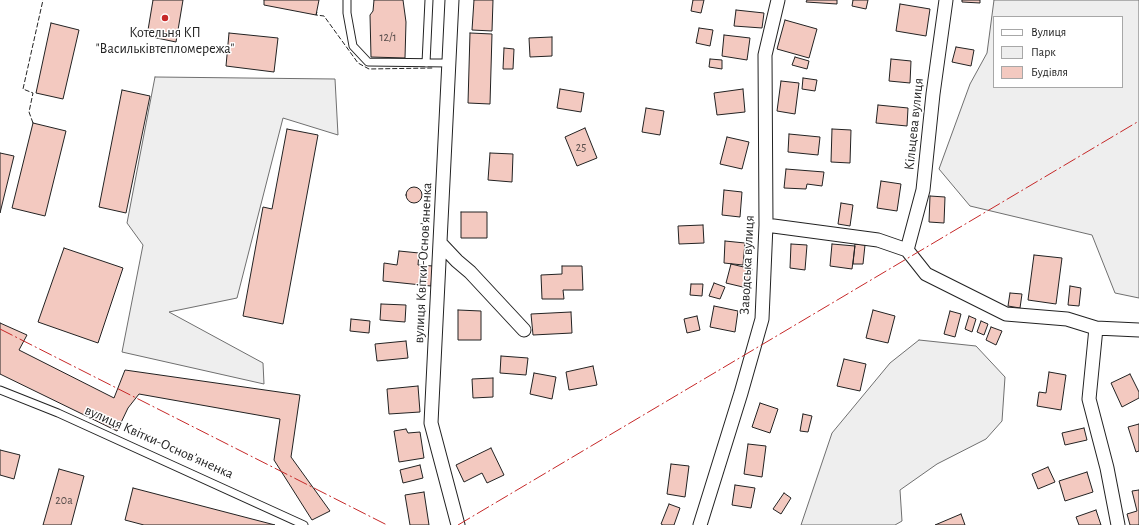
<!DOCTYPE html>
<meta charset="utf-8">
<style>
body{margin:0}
#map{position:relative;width:1139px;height:525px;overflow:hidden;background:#fff;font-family:"Alegreya Sans",sans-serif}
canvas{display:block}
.legend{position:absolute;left:993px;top:16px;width:130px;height:72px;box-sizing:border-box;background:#fff;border:1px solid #a7a7a7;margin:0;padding:5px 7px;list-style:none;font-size:12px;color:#222}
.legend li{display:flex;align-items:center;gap:8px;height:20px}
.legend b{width:20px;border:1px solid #a7a7a7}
</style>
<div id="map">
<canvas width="1139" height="525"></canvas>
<ul class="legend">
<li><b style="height:5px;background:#fff"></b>Вулиця</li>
<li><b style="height:11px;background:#eee"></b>Парк</li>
<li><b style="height:11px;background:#f3c9c0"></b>Будівля</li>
</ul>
</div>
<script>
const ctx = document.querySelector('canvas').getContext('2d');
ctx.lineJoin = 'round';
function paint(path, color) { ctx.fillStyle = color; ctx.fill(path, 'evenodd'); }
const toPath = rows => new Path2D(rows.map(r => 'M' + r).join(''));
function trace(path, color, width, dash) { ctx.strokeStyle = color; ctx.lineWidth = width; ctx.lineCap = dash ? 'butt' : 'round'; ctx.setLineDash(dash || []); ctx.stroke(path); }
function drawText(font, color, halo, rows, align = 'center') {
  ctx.font = font + ' "Alegreya Sans",sans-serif'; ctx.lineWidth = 3; ctx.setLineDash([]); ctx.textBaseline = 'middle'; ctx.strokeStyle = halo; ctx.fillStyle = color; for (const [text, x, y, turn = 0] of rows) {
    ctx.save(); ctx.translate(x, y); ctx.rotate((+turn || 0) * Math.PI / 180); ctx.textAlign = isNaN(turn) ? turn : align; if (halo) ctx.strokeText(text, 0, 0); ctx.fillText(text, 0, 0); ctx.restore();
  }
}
const green = toPath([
 [994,0,1139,0,1139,298,1115,293,1092,235,970,206,939,169,970,84,987,53,994,0],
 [994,17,1122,17,1122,87,994,87,994,17],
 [155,77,335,79,338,135,283,118,237,298,169,312,263,363,264,384,122,352,143,245,127,223,155,77],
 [919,340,976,346,1005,377,1002,421,986,439,937,464,900,490,902,521,895,525,801,525,832,433,890,363,919,340]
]);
paint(green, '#eee');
trace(green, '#6f6f6f', 1);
const building = toPath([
 [153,0,183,0,176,42,147,36,153,0],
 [264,0,319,0,316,15,264,5,264,0],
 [374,0,403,0,406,22,405,58,371,57,370,15,373,11,374,0],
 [474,0,493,0,492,31,472,30,474,0],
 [693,0,704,0,701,13,691,11,693,0],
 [807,0,837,0,837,4,806,2,807,0],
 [853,0,868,0,866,9,852,6,853,0],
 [962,0,980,0,980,3,962,2,962,0],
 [900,4,930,9,926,36,896,31,900,4],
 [736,10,764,13,762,28,734,26,736,10],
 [785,20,817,29,809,58,777,49,785,20],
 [51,23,79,30,63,99,36,93,51,23],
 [699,28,713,30,710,46,696,43,699,28],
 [229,33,278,38,274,72,226,66,229,33],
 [470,33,492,34,490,104,468,103,470,33],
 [724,35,750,38,747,60,722,56,724,35],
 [552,37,552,56,530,57,529,38,552,37],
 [956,47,974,50,971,66,952,62,956,47],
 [504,48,514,49,513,69,503,69,504,48],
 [795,57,809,61,807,69,792,65,795,57],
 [710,59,722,60,722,69,709,67,710,59],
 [891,59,911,61,910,83,889,81,891,59],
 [803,78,817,80,815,91,802,89,803,78],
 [781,81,799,83,795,114,777,111,781,81],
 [560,89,584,93,581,112,557,108,560,89],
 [743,89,745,112,717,115,714,93,743,89],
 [122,90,150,96,126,213,99,207,122,90],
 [878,105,908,108,907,126,876,123,878,105],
 [646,108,664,111,660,135,642,132,646,108],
 [33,123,66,131,45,216,12,208,33,123],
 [585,128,597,158,577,166,565,137,585,128],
 [287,129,318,135,283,324,243,316,263,207,272,209,287,129],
 [832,129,851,130,850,163,831,162,832,129],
 [789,134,820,137,818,155,788,152,789,134],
 [727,137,749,142,742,169,720,164,727,137],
 [0,153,14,156,0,213,0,153],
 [490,153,513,154,512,182,488,180,490,153],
 [786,169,824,172,822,186,807,184,806,189,784,188,786,169],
 [881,181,901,184,897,211,877,208,881,181],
 '406 195a8 8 0 1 1 16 0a8 8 0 1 1-16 0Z',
 [724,190,742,192,740,217,722,215,724,190],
 [930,196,945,197,944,223,929,222,930,196],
 [841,203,853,205,850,226,838,224,841,203],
 [461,212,487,212,487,238,461,238,461,212],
 [703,225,704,243,679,244,678,226,703,225],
 [725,241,745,243,743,265,724,263,725,241],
 [791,244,807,245,805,270,790,268,791,244],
 [832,244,855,246,852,269,830,266,832,244],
 [855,244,865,245,863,264,853,264,855,244],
 [64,248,123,268,98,343,38,322,64,248],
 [399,251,419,253,418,265,433,266,431,286,383,281,384,263,397,265,399,251],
 [1034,255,1062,258,1056,304,1028,300,1034,255],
 [731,264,752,269,747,288,726,283,731,264],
 [562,266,582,266,583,290,563,290,564,299,542,299,541,275,562,274,562,266],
 [714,283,725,287,720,299,709,296,714,283],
 [691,284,703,284,702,296,690,295,691,284],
 [1070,286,1081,288,1079,306,1068,305,1070,286],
 [1010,293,1022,294,1020,308,1008,306,1010,293],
 [381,304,406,305,405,322,380,320,381,304],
 [714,306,738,311,735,332,710,327,714,306],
 [458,310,481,311,481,340,458,340,458,310],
 [873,310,895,316,888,343,866,338,873,310],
 [950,311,961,314,955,337,944,334,950,311],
 [571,312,572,333,533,335,531,314,571,312],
 [697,316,700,330,687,333,684,319,697,316],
 [969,316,976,319,972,332,965,329,969,316],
 [351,319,370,321,369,333,350,331,351,319],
 [981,321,988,324,984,335,977,332,981,321],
 [0,323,27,335,19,350,114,398,125,370,300,395,291,457,330,511,312,520,274,460,280,419,139,394,128,408,117,431,0,374,0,323],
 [991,327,1002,331,996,345,986,340,991,327],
 [406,341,408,358,377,361,375,344,406,341],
 [501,356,528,358,526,375,500,373,501,356],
 [844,359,866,364,860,391,837,386,844,359],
 [593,366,597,385,569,390,566,372,593,366],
 [1049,372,1066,375,1061,410,1037,406,1039,392,1046,393,1049,372],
 [534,373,556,377,552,399,530,394,534,373],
 [1130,374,1139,392,1139,398,1122,407,1111,383,1130,374],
 [493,378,493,397,473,398,472,379,493,378],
 [418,386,420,412,389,414,387,389,418,386],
 [760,403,778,409,770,433,752,427,760,403],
 [803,414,812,416,808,432,800,431,803,414],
 [1139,424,1139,451,1136,452,1128,427,1139,424],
 [1084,428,1087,440,1065,445,1062,433,1084,428],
 [406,429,408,433,420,432,424,458,399,462,394,431,406,429],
 [748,444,766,446,762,477,744,474,748,444],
 [491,448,504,475,487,483,482,473,464,482,456,465,491,448],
 [0,450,20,455,14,479,0,475,0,450],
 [671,464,689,466,685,497,667,494,671,464],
 [420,465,423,478,403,483,400,470,420,465],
 [1048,467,1055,482,1038,489,1032,474,1048,467],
 [59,469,84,476,71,525,43,525,59,469],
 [1087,472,1093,492,1065,501,1059,481,1087,472],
 [735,485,755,488,751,508,732,505,735,485],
 [133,488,275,525,144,525,125,520,133,488],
 [1139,490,1139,525,1130,525,1127,514,1137,511,1132,491,1139,490],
 [424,492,429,525,410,525,405,495,424,492],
 [784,493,791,498,781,514,773,509,784,493],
 [669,504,680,508,674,525,663,525,661,524,669,504],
 [1096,510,1101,525,1079,525,1076,517,1096,510],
 [961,514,965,525,935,525,961,514]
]);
paint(building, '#f3c9c0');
trace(building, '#222', 1);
const service = toPath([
 [347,0,347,13,353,46,368,62,449,63],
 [426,63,429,0],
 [0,390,58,413,304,525]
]);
const minor = toPath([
 [452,0,431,423,458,525],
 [766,225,878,240,907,250,926,274,1006,314,1067,319,1096,328],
 [440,243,457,261,470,272,524,330],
 [907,250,923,190,933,94,946,0],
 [700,525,741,393,762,319,766,225,765,55,778,0],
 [1118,525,1107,468,1089,399,1096,328,1139,330]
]);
trace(service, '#222', 9);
trace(minor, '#222', 15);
trace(service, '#fff', 7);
trace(minor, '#fff', 13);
trace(toPath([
 [317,12,316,15,324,16,358,63,369,69,433,68],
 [33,123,29,112,33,93,23,89,43,0]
]), '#222', 1, [5, 2]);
trace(toPath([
 [0,329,387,525],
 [458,525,1139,121]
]), '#c62828', 1, [14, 3, 2, 3]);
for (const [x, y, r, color] of [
 [165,18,4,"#c62828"]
]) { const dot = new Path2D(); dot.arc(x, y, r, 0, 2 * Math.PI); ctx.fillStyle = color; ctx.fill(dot); trace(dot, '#fff', 1.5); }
drawText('12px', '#564c4a', null, [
 ["12/1",388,37],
 ["25",581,147],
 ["20а",64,500]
]);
drawText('14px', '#222', '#fff', [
 ["Котельня КП",165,33],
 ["\"Васильківтепломережа\"",165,49]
]);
drawText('14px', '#222', '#fff', [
 ["Кільцева вулиця",914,124,-84],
 ["вулиця Квітки-Основʼяненка",423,263,-87],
 ["Заводська вулиця",747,265,-87],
 ["вулиця Квітки-Основʼяненка",159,442,24]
]);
</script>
